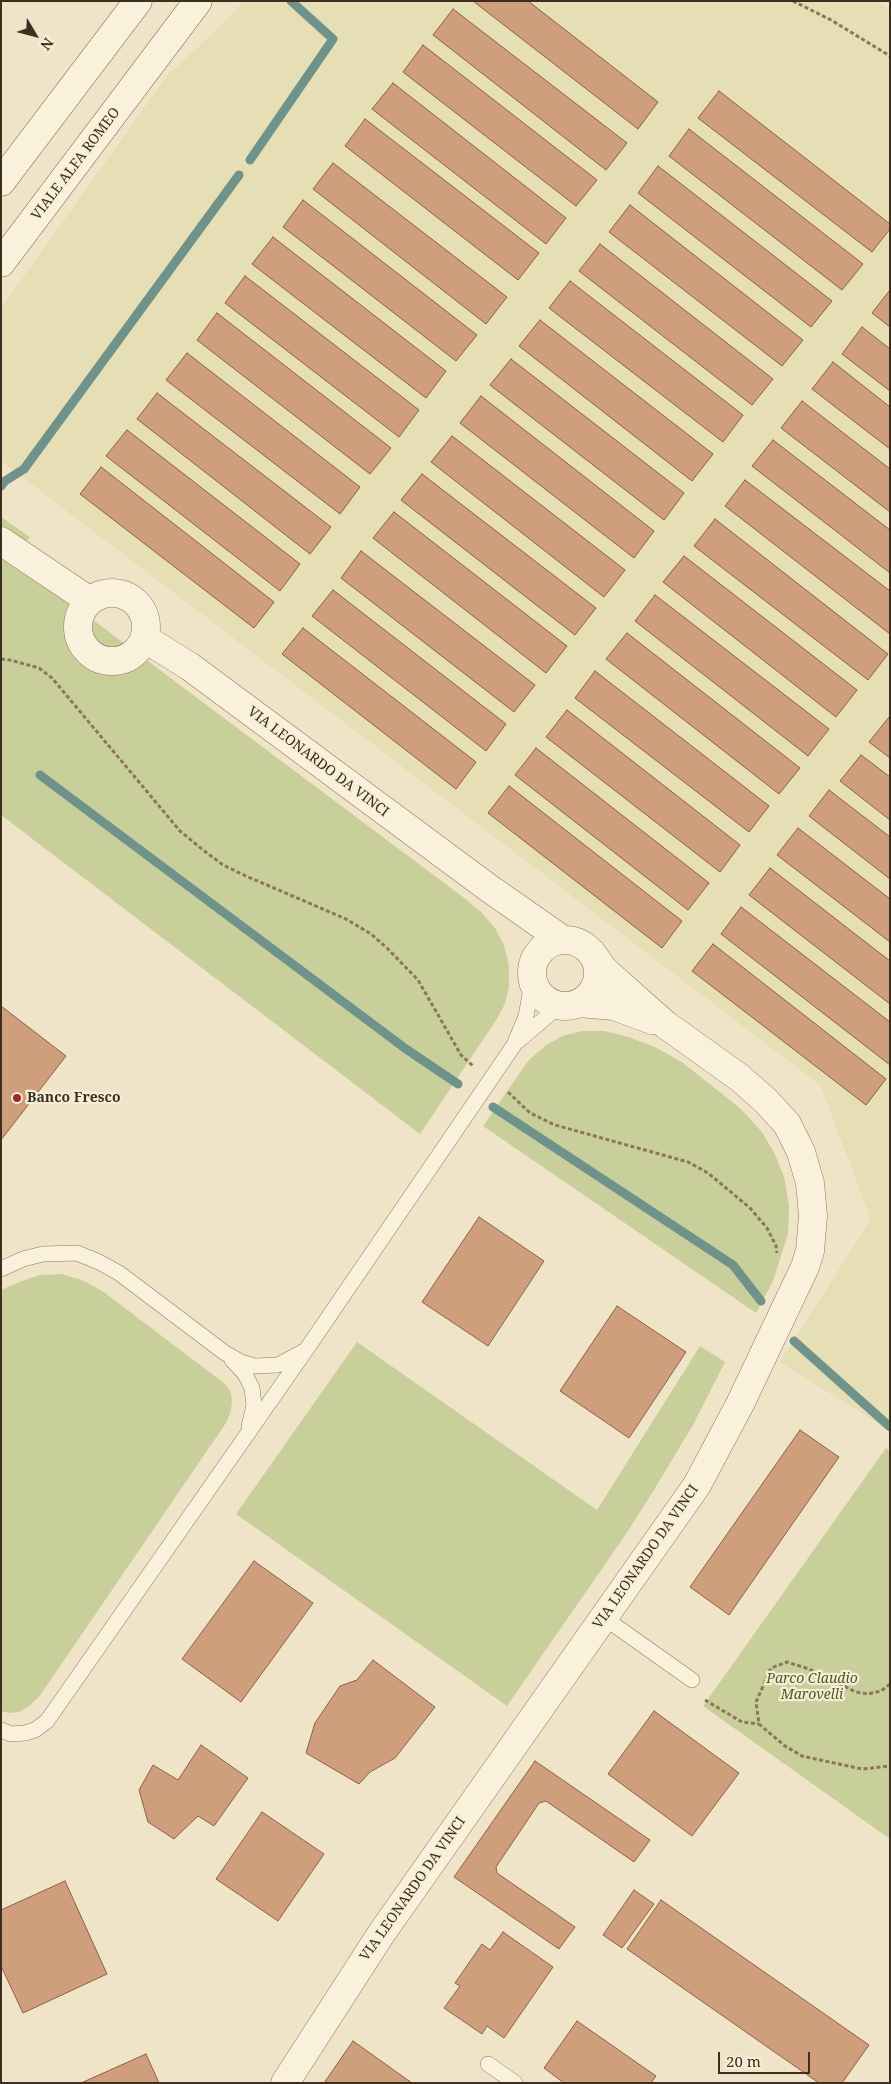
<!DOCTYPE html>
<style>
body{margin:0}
#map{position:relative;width:891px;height:2084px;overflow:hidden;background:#f0e4c8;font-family:"Noto Serif",serif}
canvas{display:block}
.frame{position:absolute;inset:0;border:2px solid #3d2e20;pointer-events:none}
.north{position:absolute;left:10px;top:10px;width:50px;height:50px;-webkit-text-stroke:4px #f7eed8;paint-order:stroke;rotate:127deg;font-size:14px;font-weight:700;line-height:20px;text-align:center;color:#3d2e20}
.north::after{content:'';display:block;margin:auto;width:18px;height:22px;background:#3d2e20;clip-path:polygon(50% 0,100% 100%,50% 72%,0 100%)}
.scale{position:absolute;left:718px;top:2052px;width:92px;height:22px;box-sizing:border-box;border:2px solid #3d2e20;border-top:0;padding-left:6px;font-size:15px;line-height:18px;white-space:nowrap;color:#3d2e20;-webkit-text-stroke:4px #f7eed8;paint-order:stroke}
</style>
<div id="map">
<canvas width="891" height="2084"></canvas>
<div class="frame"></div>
<div class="north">N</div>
<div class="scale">20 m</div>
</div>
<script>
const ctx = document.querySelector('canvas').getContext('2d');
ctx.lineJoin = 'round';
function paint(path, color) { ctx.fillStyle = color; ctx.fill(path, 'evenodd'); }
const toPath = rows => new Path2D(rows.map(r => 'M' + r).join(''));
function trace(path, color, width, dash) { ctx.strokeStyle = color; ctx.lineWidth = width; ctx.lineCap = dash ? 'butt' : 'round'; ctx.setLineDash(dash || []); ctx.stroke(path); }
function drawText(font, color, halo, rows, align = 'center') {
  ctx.font = font + ' "Noto Serif",serif'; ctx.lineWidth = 4.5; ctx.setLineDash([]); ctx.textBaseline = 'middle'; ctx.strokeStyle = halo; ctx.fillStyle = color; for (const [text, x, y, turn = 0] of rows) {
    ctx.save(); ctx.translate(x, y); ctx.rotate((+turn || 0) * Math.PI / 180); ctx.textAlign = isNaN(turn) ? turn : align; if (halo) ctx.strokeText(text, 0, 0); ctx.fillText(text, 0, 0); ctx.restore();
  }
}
paint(toPath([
 [242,1,877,1,890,10,890,1431,780,1362,871,1219,820,1085,1,461,1,308,167,76,235,12]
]), '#e6deb5');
paint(toPath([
 [1,517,30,537,13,560,467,900,481,912,495,928,504,945,509,966,509,986,505,1004,495,1022,420,1134,1,815],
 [582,1031,604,1031,629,1037,657,1048,683,1063,706,1081,741,1109,762,1132,775,1154,785,1180,789,1207,788,1234,773,1281,756,1313,483,1126,528,1061,545,1046,562,1036],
 [61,1274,82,1280,101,1290,224,1383,230,1390,232,1400,231,1411,226,1423,39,1697,29,1706,19,1712,9,1713,1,1711,1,1290,19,1282,40,1275],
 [357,1342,597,1510,700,1346,725,1362,693,1425,654,1490,626,1534,507,1706,236,1514],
 [886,1448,890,1451,890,1839,703,1706]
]), '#c9cf9b');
trace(toPath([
 [250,160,333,39,291,1],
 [1,486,5,481,24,469,239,175],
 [40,775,406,1049,458,1084],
 [493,1107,733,1265,761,1301],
 [794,1341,890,1427]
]), '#6f938a', 9);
const building = toPath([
 [473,1,528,1,658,102,638,129,473,1],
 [453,9,627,143,606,170,433,35,453,9],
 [423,45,597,180,576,206,403,72,423,45],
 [393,83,566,218,546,244,372,109,393,83],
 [719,91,890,224,890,229,872,252,698,118,719,91],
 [365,119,539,253,518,280,345,146,365,119],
 [689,129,863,264,842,290,669,156,689,129],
 [333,163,507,297,486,324,313,189,333,163],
 [658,166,832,301,811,327,638,193,658,166],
 [303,200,477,335,456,361,283,227,303,200],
 [630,205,803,340,782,366,609,232,630,205],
 [273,237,446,371,426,398,252,264,273,237],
 [600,244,773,379,752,405,579,271,600,244],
 [245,276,419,410,399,437,225,303,245,276],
 [570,281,743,415,723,442,549,308,570,281],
 [890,290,890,327,872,313,890,290],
 [217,313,391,448,370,474,197,340,217,313],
 [540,320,713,454,692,481,519,346,540,320],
 [862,327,890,349,890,391,842,354,862,327],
 [187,353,360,487,340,514,166,380,187,353],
 [511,359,684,493,664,520,490,385,511,359],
 [833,362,890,407,890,449,812,389,833,362],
 [157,393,331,527,310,554,137,419,157,393],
 [481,396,654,531,634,558,460,423,481,396],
 [802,401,890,469,890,512,781,428,802,401],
 [127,430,300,564,280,591,106,456,127,430],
 [452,436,625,570,604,597,431,462,452,436],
 [773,440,890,530,890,573,752,466,773,440],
 [101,467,274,602,254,628,80,494,101,467],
 [422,474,596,608,575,635,401,500,422,474],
 [745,480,890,591,890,634,725,506,745,480],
 [394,512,567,646,546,673,373,538,394,512],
 [715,519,888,654,868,680,694,546,715,519],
 [361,551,535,685,514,712,341,578,361,551],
 [684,556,857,690,836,717,663,582,684,556],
 [333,590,506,724,486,751,312,616,333,590],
 [655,595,829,729,808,756,635,621,655,595],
 [303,628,476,762,456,789,282,654,303,628],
 [627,633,800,768,779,794,606,659,627,633],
 [595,671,769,806,749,832,575,698,595,671],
 [567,710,740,845,720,872,546,737,567,710],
 [890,716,890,758,869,742,890,716],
 [536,748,709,883,688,910,515,775,536,748],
 [861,755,890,777,890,820,840,781,861,755],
 [509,786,682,921,662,948,488,813,509,786],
 [829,790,890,837,890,879,809,816,829,790],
 [798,828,890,899,890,942,777,855,798,828],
 [770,868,890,961,890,1004,749,895,770,868],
 [741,907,890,1022,890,1065,721,934,741,907],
 [713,944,886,1079,866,1105,692,971,713,944],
 [1,1006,66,1056,1,1140,1,1006],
 [479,1217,544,1261,488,1346,422,1302,479,1217],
 [617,1306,686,1352,629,1438,560,1391,617,1306],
 [800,1430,839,1457,729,1615,690,1587,800,1430],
 [254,1561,313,1603,241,1702,182,1659,254,1561],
 [373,1660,435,1707,395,1758,370,1772,359,1784,306,1753,315,1723,340,1686,357,1680,373,1660],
 [654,1711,739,1773,692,1836,608,1774,654,1711],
 [201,1745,248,1778,214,1826,198,1816,174,1839,148,1822,139,1790,153,1765,178,1780,201,1745],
 [535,1761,650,1840,634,1862,546,1801,539,1803,496,1867,497,1873,575,1927,559,1949,454,1877,535,1761],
 [262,1812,324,1854,278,1921,216,1879,262,1812],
 [65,1881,107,1974,23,2013,1,1966,1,1910,65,1881],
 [634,1890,654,1904,622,1948,603,1935,634,1890],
 [661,1900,869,2045,842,2083,819,2083,627,1949,661,1900],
 [503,1932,553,1967,504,2038,487,2026,482,2034,444,2008,460,1986,455,1983,482,1944,490,1950,503,1932],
 [577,2021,656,2076,651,2083,564,2083,544,2068,577,2021],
 [353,2041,412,2083,324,2083,353,2041],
 [146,2054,159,2083,81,2083,146,2054]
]);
paint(building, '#cf9f7d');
trace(building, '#8d5f41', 1);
const lane = toPath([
 [518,1041,551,1013,573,1005],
 [1,1269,23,1259,43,1254,77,1253,99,1262,119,1273,225,1353,241,1362,254,1366,278,1365,306,1350,47,1721,35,1730,25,1733,11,1734,1,1730],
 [306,1350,514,1045,526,1016,533,979],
 [232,1360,245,1374,252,1388,254,1405,249,1427],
 [603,1617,692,1680],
 [488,2064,515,2083]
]);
const street = toPath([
 [1,541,90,601],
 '78 627a34 34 0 1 1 68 0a34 34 0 1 1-68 0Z',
 [144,638,189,666,490,889,563,940],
 '532 973a33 33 0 1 1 66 0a33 33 0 1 1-66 0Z',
 [579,1003,614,1006,652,1020],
 [285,2083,381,1934,697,1485,740,1404,805,1267,810,1251,813,1216,810,1183,801,1152,787,1124,766,1101,740,1078,666,1025,642,1004,604,970,592,953]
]);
const secondary = toPath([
 [1,182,138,1],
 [1,263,198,1]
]);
trace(lane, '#8d765c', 16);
trace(street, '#8d765c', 29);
trace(secondary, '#6f573f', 29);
trace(toPath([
 [793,1,831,20,890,56],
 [1,659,10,660,39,668,52,678,180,831,203,850,223,865,246,876,346,919,371,934,387,948,418,980,461,1055,473,1066],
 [508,1092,530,1113,555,1125,688,1162,708,1173,750,1208,767,1228,776,1246,777,1253],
 [890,1684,881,1691,868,1694,856,1692,809,1669,787,1662,771,1668,756,1702,759,1724,785,1746,802,1756,862,1769,890,1766],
 [705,1700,742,1722,759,1724]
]), '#8d765c', 3, [4, 2.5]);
trace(lane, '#faf1dc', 15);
trace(street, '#faf1dc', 28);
trace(secondary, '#faf1dc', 28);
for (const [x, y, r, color] of [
 [17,1098,5,"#9e2a2b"]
]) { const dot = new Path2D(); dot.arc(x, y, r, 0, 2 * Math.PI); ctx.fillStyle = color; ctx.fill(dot); trace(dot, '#f7eed8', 2); }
drawText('14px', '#3d2e20', '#f7eed8', [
 ["VIALE ALFA ROMEO",76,164,-53],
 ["VIA LEONARDO DA VINCI",318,762,37],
 ["VIA LEONARDO DA VINCI",646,1557,-55],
 ["VIA LEONARDO DA VINCI",413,1889,-55]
]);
drawText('bold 14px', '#3d2e20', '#f7eed8', [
 ["Banco Fresco",27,1098]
], 'left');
drawText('italic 14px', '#4d5a26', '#f7eed8', [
 ["Parco Claudio",812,1679],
 ["Marovelli",812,1695]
]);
</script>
